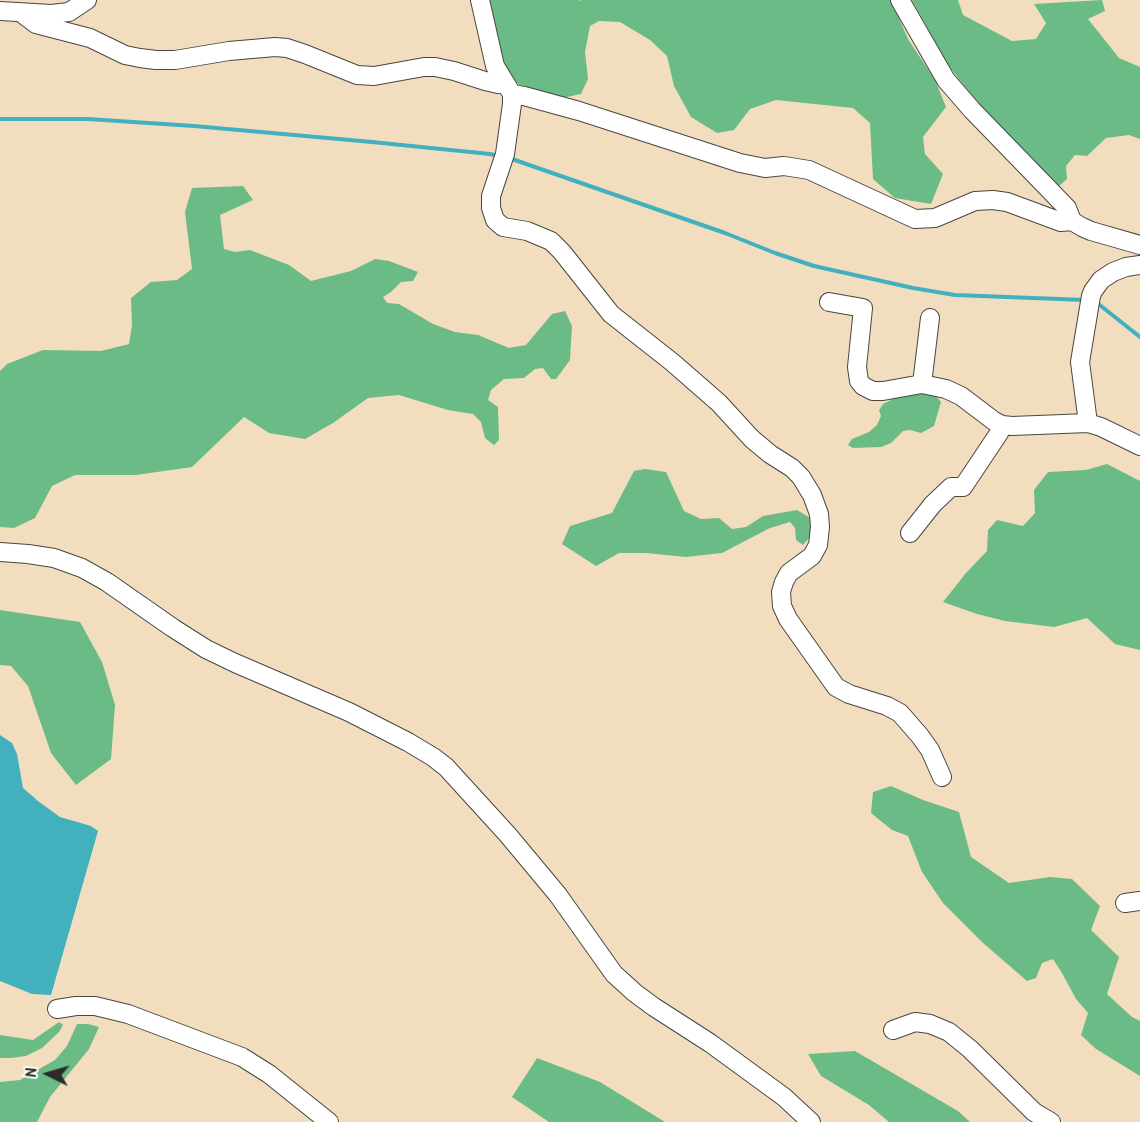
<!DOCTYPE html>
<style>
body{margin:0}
#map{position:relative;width:1140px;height:1122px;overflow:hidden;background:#f2debf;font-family:"Patrick Hand",sans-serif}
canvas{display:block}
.north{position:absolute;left:18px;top:1044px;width:60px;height:60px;-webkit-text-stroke:4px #fdfcf7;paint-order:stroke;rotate:275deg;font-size:16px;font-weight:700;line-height:24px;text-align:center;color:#2b2b2b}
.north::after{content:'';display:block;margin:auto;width:21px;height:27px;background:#2b2b2b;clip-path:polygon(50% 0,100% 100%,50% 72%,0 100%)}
</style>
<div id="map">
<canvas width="1140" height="1122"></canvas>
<div class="north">N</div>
</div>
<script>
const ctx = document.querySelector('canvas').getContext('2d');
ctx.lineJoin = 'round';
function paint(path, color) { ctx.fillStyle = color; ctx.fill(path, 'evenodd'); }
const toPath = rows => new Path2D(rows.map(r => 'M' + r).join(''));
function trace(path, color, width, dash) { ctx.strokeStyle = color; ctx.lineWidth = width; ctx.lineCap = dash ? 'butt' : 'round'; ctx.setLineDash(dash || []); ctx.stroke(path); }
paint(toPath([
 [488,0,579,0,580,1,581,0,891,0,908,39,935,80,946,107,923,137,925,154,943,174,931,204,895,198,873,179,870,123,853,108,776,100,750,109,734,130,717,133,691,117,674,86,667,56,650,40,620,22,599,21,590,26,585,52,588,79,581,94,562,98,521,87,503,67],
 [912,0,958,0,963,15,1012,41,1036,39,1046,23,1034,4,1102,0,1105,11,1088,19,1119,58,1140,67,1140,139,1129,135,1106,138,1087,156,1075,155,1066,166,1067,179,1058,187,982,109,948,65],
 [243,186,253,200,220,215,224,249,235,252,250,250,289,265,311,281,351,271,375,259,389,261,418,272,413,281,401,282,391,292,383,297,387,303,399,304,433,324,455,332,478,335,509,348,526,345,552,314,565,311,572,326,570,360,556,379,551,379,543,368,535,369,524,378,504,379,491,390,488,400,498,407,499,440,494,445,485,438,481,422,473,414,448,410,399,395,368,398,333,423,305,439,269,433,244,417,192,467,136,475,75,475,52,486,35,518,14,528,0,527,0,371,7,364,43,350,101,351,129,344,132,325,131,298,151,282,177,280,192,269,185,212,192,188],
 [919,391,936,396,941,402,934,426,921,433,910,430,903,431,891,443,881,447,853,448,848,445,852,439,869,432,877,425,881,416,879,410,883,404,903,394],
 [1107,464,1140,481,1140,650,1115,644,1087,618,1054,627,1005,621,977,614,943,602,966,573,987,551,988,530,997,520,1023,526,1035,513,1034,490,1048,472,1086,470],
 [645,469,666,472,684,511,701,519,719,518,732,529,746,527,763,516,797,510,812,519,811,536,803,545,796,540,795,528,790,522,770,528,722,553,686,557,646,553,619,553,596,566,562,544,570,526,612,513,634,471],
 [0,610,80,622,102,662,115,705,111,759,76,785,51,753,28,686,11,666,0,665],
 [891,786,923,800,959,812,971,857,1009,883,1050,877,1072,879,1100,906,1091,930,1119,957,1107,994,1132,1017,1140,1021,1140,1076,1096,1049,1081,1035,1088,1013,1076,999,1062,973,1053,959,1042,963,1036,978,1027,981,982,942,943,903,922,872,908,836,892,830,871,813,873,792],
 [59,1022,63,1025,59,1032,42,1048,26,1056,11,1058,0,1058,0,1035,33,1040],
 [77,1024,88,1024,99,1027,89,1049,50,1097,37,1122,0,1122,0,1082,20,1080,55,1060,67,1046],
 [855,1051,958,1111,970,1122,889,1122,869,1105,821,1076,808,1054],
 [537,1058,600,1082,665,1122,549,1122,512,1097]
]), '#6abb86');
paint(toPath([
 [0,735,12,743,17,754,23,788,38,801,60,817,91,826,98,831,51,995,32,994,0,981]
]), '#42b1bd');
trace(toPath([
 [0,119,88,119,194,126,372,142,490,154,498,156],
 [509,158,725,233,775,253,814,266,913,288,955,295,1085,300],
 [1096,302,1140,337]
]), '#42b1bd', 4);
const minor = toPath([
 [480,0,495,66,512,94,512,104,505,154,491,196,491,208,495,220,503,227,527,231,551,241,562,252,611,314,672,362,719,403,752,439,770,454,792,468,801,477,812,495,819,514,820,527,818,545,812,556,789,573,784,582,781,592,782,606,788,619,836,687,849,694,887,706,900,713,920,736,930,750,942,777],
 [900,0,946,80,972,110,1067,208,1072,221,1082,227,1091,231,1140,245],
 [0,11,51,14,69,12,87,0],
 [20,12,36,24,90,38,125,55,140,58,156,60,175,60,229,51,275,47,287,48,305,54,357,75,374,76,424,67,435,67,454,71,485,81,498,84,504,83],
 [512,94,524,96,579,111,740,163,765,168,784,166,809,170,915,219,935,218,975,201,993,200,1007,202,1061,222,1072,221],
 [829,302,863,308,857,367,859,381,863,386,873,391,883,391,922,384,946,389,961,396,994,421,1002,425,1012,426,1088,423,1101,427,1140,446],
 [922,384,930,318],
 [1088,423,1080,362,1091,296,1093,291,1101,280,1113,272,1126,267,1140,265],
 [910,533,933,504,951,487,963,487,999,433,1002,425],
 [0,552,28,554,54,558,82,568,107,582,173,628,206,649,235,663,349,712,408,742,433,757,446,767,508,835,558,895,614,974,635,993,654,1007,710,1043,784,1097,811,1122],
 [1125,903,1140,901],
 [57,1009,76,1006,95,1006,128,1014,242,1057,269,1074,329,1122],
 [893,1030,915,1022,930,1024,949,1032,970,1049,1034,1112,1051,1122]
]);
trace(minor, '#494641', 20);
trace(minor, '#fff', 18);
</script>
